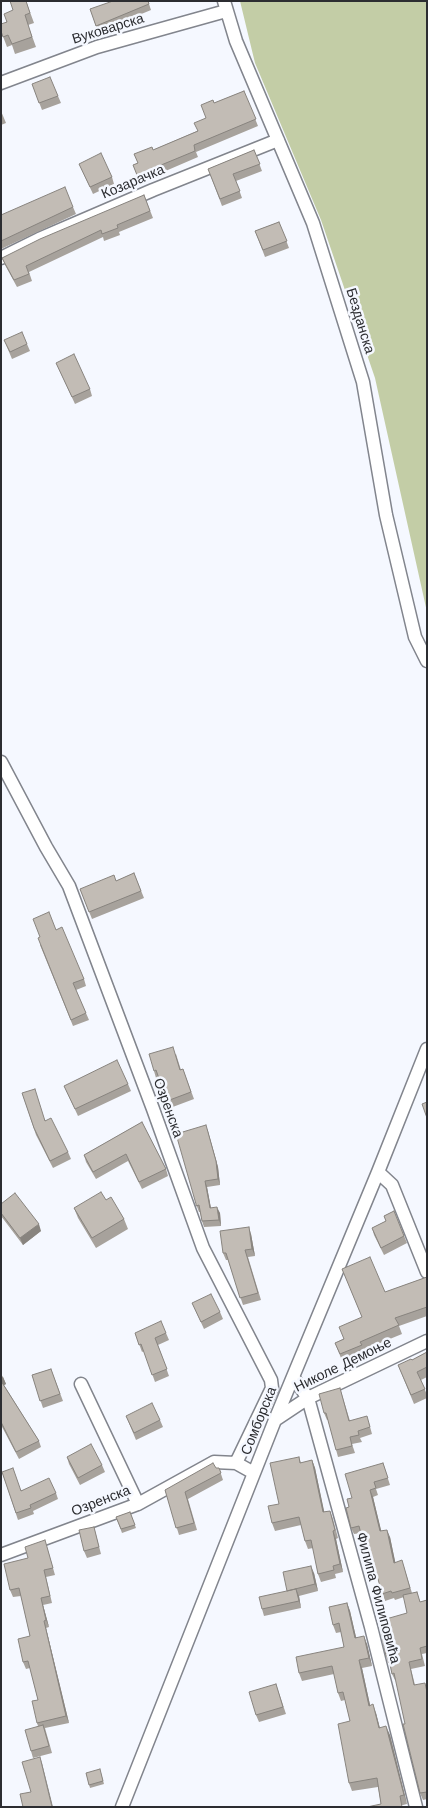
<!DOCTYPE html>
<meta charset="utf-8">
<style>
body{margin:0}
#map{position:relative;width:428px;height:1808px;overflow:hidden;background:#f5f8ff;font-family:"Work Sans",sans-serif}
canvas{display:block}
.frame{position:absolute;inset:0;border:2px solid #2c2d31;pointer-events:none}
</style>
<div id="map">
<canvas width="428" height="1808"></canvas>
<div class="frame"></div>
</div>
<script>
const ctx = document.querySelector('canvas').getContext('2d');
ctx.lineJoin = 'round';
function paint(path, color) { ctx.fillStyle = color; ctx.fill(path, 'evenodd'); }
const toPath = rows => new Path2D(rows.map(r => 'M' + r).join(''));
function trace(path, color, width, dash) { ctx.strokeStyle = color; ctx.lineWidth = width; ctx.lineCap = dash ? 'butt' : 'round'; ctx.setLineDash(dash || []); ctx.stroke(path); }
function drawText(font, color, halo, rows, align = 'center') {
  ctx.font = font + ' "Work Sans",sans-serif'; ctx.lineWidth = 5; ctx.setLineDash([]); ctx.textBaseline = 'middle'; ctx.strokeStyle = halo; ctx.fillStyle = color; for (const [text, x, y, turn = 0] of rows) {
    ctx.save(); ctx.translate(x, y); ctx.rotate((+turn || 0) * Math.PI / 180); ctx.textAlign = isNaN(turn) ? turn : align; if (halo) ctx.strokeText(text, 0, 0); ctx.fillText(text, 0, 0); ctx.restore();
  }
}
paint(toPath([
 [240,1,427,1,427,612,375,378,321,220,255,63]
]), '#c3cda6');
const minor = toPath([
 [224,1,236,41,313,223,363,382,386,515,415,637,427,661],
 [1,83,97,47,226,11],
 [1,258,39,239,153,190,278,140],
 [1,762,46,847,69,886,153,1109,203,1248,271,1380,272,1388,236,1463],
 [378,1172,392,1185,427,1272],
 [293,1377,308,1398,371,1627,416,1807],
 [81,1384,138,1504],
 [275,1420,308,1398,427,1341],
 [1,1555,138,1504,214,1462,236,1463,254,1473],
 [122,1807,275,1420,378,1172,427,1049]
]);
trace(minor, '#82858d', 15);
trace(minor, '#fff', 12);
paint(toPath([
 [26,1,34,23,28,25,36,47,15,54,12,45,7,47,1,31,13,10],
 [148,1,151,10,98,32,90,9],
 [32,84,58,96,61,103,42,110],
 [244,91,258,126,196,152,198,157,140,182,133,165,138,163,134,154,153,150,197,131,206,118,214,103],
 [1,111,6,123,1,125],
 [254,150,262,171,236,181,242,198,222,206,208,169],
 [79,164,112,177,114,184,93,194],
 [144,195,153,218,119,232,120,235,104,241,103,237,29,272,32,281,17,287,5,265,2,258],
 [73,207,76,214,1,249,1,215],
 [279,222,289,248,265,257,255,231],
 [4,340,27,344,30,351,12,359],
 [56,363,90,389,92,396,75,404],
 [134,873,144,898,92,919,80,889,116,881],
 [56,930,84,979,86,986,76,990,89,1020,73,1026,40,945],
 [176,1054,181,1070,183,1069,194,1099,170,1108,159,1077,156,1078,154,1071],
 [128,1084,131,1091,78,1116,64,1086],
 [22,1093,46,1121,68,1152,71,1159,53,1168,36,1135],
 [142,1122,166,1169,168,1176,142,1189,128,1161,96,1179,86,1162,84,1155],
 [208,1131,218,1167,220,1185,207,1187,211,1208,220,1213,221,1226,204,1227,202,1221,200,1212,199,1212,196,1204],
 [106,1200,124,1219,128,1229,96,1248,78,1218,74,1208],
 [1,1204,41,1231,23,1245,1,1216],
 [394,1211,407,1243,384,1255,374,1235,372,1228,386,1221,384,1216],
 [251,1234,255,1256,248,1257,261,1300,243,1305,228,1260,226,1260,223,1253],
 [342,1269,385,1292,427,1277,427,1316,399,1326,402,1334,363,1350,365,1353,343,1363,335,1343,343,1339,362,1317],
 [192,1303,220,1312,223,1319,204,1329],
 [135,1333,166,1333,169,1340,158,1345,169,1376,155,1382,144,1351,142,1352],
 [427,1352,427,1377,421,1380,427,1395,427,1398,414,1404,398,1365,412,1360],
 [51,1369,63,1401,43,1408,32,1375],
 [1,1374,3,1377,6,1384,4,1385,39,1441,41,1447,19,1459,1,1425],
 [340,1388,350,1421,369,1423,372,1434,360,1438,362,1442,352,1444,355,1453,338,1457,328,1420,327,1420,324,1413],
 [126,1416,160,1420,163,1427,136,1440],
 [67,1457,102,1465,105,1472,80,1485,69,1464],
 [299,1457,301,1463,312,1460,315,1468,324,1512,330,1511,333,1519,338,1538,336,1539,343,1572,335,1574,336,1578,321,1582,318,1574,313,1548,308,1549,305,1541,301,1525,275,1531,272,1523],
 [383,1463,390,1485,376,1489,378,1495,373,1497,381,1531,390,1537,395,1562,404,1567,412,1593,417,1592,420,1602,427,1600,427,1653,422,1654,425,1666,411,1669,415,1685,427,1689,427,1799,423,1800,420,1793,396,1680,395,1680,392,1674,390,1662,388,1663,386,1656,407,1613,404,1597,395,1600,394,1598,385,1601,376,1571,372,1572,369,1565,361,1533,354,1534,351,1528,349,1507,352,1498],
 [219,1468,223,1480,188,1499,197,1530,179,1535,165,1490],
 [2,1472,21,1490,56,1493,58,1499,33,1511,34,1514,18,1520],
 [130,1512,136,1528,122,1533,116,1517],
 [94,1527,101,1554,87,1558,84,1551],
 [47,1547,55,1575,46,1577,52,1603,43,1605,49,1627,46,1628,69,1723,45,1728,52,1753,33,1758,31,1751,38,1726,37,1723,38,1700,30,1668,26,1669,23,1662,30,1636,21,1596,13,1597,10,1590,28,1558],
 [314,1573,318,1591,299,1596,301,1608,264,1616,262,1609],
 [347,1603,350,1611,356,1637,367,1644,372,1666,362,1668,370,1705,376,1713,380,1728,390,1735,407,1804,403,1805,381,1804,378,1787,352,1791,349,1783,350,1721,345,1700,341,1701,338,1693,334,1674,302,1681,299,1673,344,1647,341,1632,336,1633,333,1625],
 [276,1684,286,1714,259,1722,256,1715],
 [86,1773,101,1773,104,1784,90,1788]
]), '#a7a29c');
paint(toPath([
 [206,1125,218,1167,220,1185,218,1179],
 [205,1181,207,1187,212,1214,210,1208],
 [217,1207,220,1213,221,1226,219,1220],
 [39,1224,41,1231,23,1245,20,1238],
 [249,1227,251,1234,255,1256,252,1249],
 [3,1377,6,1384,2,1386,1,1383,1,1378],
 [312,1460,315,1468,326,1520,323,1512],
 [370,1490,373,1497,383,1538,380,1531],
 [387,1530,390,1537,397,1570,394,1563],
 [333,1531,336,1539,343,1572,340,1564],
 [311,1566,314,1573,318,1591,315,1584],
 [296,1589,299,1596,301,1608,299,1601],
 [41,1598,43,1605,49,1627,46,1620],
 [347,1603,350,1611,358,1646,355,1638],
 [44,1621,46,1628,69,1723,66,1716],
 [364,1636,367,1644,372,1666,369,1658],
 [359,1660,362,1668,372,1714,369,1706],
 [373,1704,376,1713,382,1737,379,1728],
 [386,1726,390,1735,407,1804,404,1795],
 [40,1757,42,1763,53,1807,52,1807]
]), '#88847f');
const building = toPath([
 [10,1,26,1,30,13,25,15,32,37,12,44,8,35,3,37,1,31,1,24,7,22,4,14,13,10,10,1],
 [113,1,148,1,149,4,96,26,90,9,113,1],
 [50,77,58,96,39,103,32,84,50,77],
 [244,91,256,119,194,145,195,151,137,175,133,165,138,163,134,154,152,147,153,150,198,131,194,123,206,118,201,105,213,100,214,103,244,91],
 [254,150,260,164,233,174,240,191,220,199,208,169,254,150],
 [101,153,112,177,90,187,79,164,101,153],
 [65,187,73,207,1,241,1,215,65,187],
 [144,195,150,211,117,225,118,228,102,234,101,230,26,266,29,274,14,280,2,258,40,239,144,195],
 [279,222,287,241,263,250,255,231,279,222],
 [22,332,27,344,10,352,4,340,22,332],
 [74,354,90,389,72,397,56,363,74,354],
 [134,873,141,891,89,912,80,889,114,875,116,881,134,873],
 [49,912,56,930,62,927,84,979,73,983,86,1013,71,1020,38,938,40,937,33,919,49,912],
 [173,1047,180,1070,183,1069,191,1092,167,1101,156,1070,154,1071,149,1054,173,1047],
 [117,1060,128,1084,75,1109,64,1086,117,1060],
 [35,1089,45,1121,51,1118,68,1152,50,1161,34,1128,22,1093,35,1089],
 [427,1102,427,1118,422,1104,427,1102],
 [142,1122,166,1169,139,1182,126,1154,93,1172,84,1155,142,1122],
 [206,1125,216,1161,218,1179,205,1181,210,1208,217,1207,219,1220,202,1221,199,1205,196,1206,196,1204,176,1134,206,1125],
 [101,1192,106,1200,111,1197,124,1219,92,1238,74,1208,101,1192],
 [15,1193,39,1224,20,1238,1,1213,1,1204,15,1193],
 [394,1211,404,1236,381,1248,372,1228,386,1221,384,1216,394,1211],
 [249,1227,252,1249,245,1250,258,1293,240,1298,226,1253,223,1253,220,1231,249,1227],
 [370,1257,385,1292,427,1277,427,1307,395,1318,399,1325,360,1342,362,1345,340,1354,335,1343,344,1339,339,1327,362,1317,342,1269,370,1257],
 [211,1294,220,1312,201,1322,192,1303,211,1294],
 [161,1321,166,1333,155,1338,167,1369,152,1375,141,1344,139,1345,135,1333,161,1321],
 [427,1352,427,1367,417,1372,425,1389,411,1395,398,1365,411,1359,412,1360,427,1352],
 [51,1369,60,1394,40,1401,32,1375,51,1369],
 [1,1381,39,1441,16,1452,1,1422,1,1381],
 [340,1388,349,1421,367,1416,370,1427,358,1431,359,1435,350,1437,352,1446,336,1450,326,1413,324,1413,319,1394,340,1388],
 [152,1403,160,1420,134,1433,126,1416,152,1403],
 [91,1444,102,1465,78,1478,67,1457,91,1444],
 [299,1457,300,1463,312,1460,323,1512,330,1511,335,1530,333,1531,340,1564,333,1566,334,1570,318,1574,311,1540,305,1541,299,1517,272,1523,268,1506,279,1504,270,1463,299,1457],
 [213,1463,216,1468,219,1468,221,1473,185,1492,194,1523,176,1528,165,1490,213,1463],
 [383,1463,388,1478,374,1482,376,1488,370,1490,380,1531,387,1530,394,1563,402,1560,410,1588,392,1593,391,1591,382,1594,374,1564,369,1565,359,1526,351,1528,346,1508,349,1507,347,1499,352,1498,345,1474,383,1463],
 [13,1468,21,1491,49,1478,56,1493,30,1505,31,1508,16,1513,2,1472,13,1468],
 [130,1512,135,1525,121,1529,116,1517,130,1512],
 [94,1527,99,1547,84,1551,79,1530,94,1527],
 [45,1540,53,1568,44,1570,50,1596,41,1598,46,1620,44,1621,66,1716,37,1723,32,1701,38,1700,28,1661,23,1662,18,1639,30,1636,19,1588,10,1590,4,1564,28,1558,25,1547,45,1540],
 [311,1566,315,1584,287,1591,283,1572,311,1566],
 [296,1589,299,1601,262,1609,259,1597,296,1589],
 [417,1592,420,1602,427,1600,427,1646,420,1648,422,1659,409,1662,414,1685,425,1683,427,1692,427,1792,420,1793,403,1724,405,1724,394,1673,392,1674,388,1655,386,1656,379,1621,407,1613,403,1595,417,1592],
 [347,1603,355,1638,364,1636,369,1658,359,1660,369,1706,373,1704,379,1728,386,1726,404,1795,400,1796,402,1807,367,1807,381,1804,377,1778,349,1783,338,1724,350,1721,343,1692,338,1693,332,1666,299,1673,296,1657,344,1647,339,1623,333,1625,329,1607,347,1603],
 [276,1684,283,1707,256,1715,249,1692,276,1684],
 [43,1725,49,1746,31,1751,25,1730,43,1725],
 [40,1757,52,1807,23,1807,20,1794,31,1792,22,1762,40,1757],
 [100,1769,103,1781,89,1785,86,1773,100,1769]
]);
paint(building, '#c2bcb5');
trace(building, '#88847f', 1);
drawText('14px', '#2c2d31', '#f5f8ff', [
 ["Вуковарска",108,29,-17],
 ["Козарачка",133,182,-23],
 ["Безданска",360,321,73],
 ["Озренска",168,1108,70],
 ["Николе Демоње",343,1365,-26],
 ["Сомборска",259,1421,-68],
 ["Озренска",101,1501,-21],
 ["Филипа Филиповића",378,1598,75]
]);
</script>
